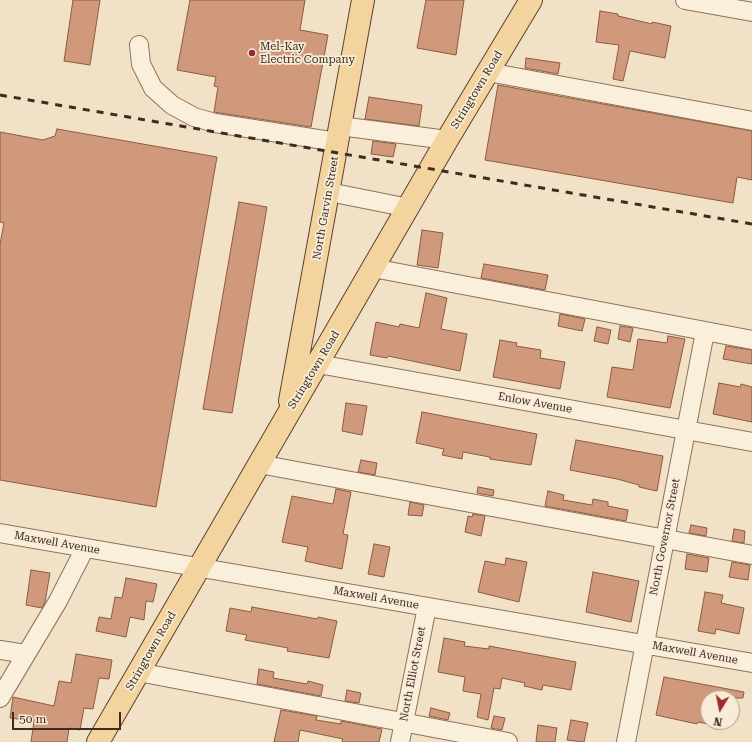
<!DOCTYPE html>
<style>
body{margin:0}
#map{position:relative;width:752px;height:742px;overflow:hidden;background:#f1e1c7;font-family:"Roboto Serif",serif}
canvas{display:block}
.north{position:absolute;left:700px;top:690px;width:40px;height:40px;box-sizing:border-box;background:#f7ecd7;border:1px solid #ad9f8d;border-radius:50%;rotate:190deg;font-size:11px;font-weight:700;line-height:16px;text-align:center;color:#3d2c1f}
.north::after{content:'';display:block;margin:auto;width:14px;height:18px;background:#a02830;clip-path:polygon(50% 0,100% 100%,50% 72%,0 100%)}
.scale{position:absolute;left:12px;top:712px;width:109px;height:18px;box-sizing:border-box;border:2px solid #3d2c1f;border-top:0;padding-left:5px;font-size:12px;line-height:14px;white-space:nowrap;color:#3d2c1f;-webkit-text-stroke:3px #f7ecd7;paint-order:stroke}
</style>
<div id="map">
<canvas width="752" height="742"></canvas>
<div class="north">N</div>
<div class="scale">50 m</div>
</div>
<script>
const ctx = document.querySelector('canvas').getContext('2d');
ctx.lineJoin = 'round';
function paint(path, color) { ctx.fillStyle = color; ctx.fill(path, 'evenodd'); }
const toPath = rows => new Path2D(rows.map(r => 'M' + r).join(''));
function trace(path, color, width, dash) { ctx.strokeStyle = color; ctx.lineWidth = width; ctx.lineCap = dash ? 'butt' : 'round'; ctx.setLineDash(dash || []); ctx.stroke(path); }
function drawText(font, color, halo, rows, align = 'center') {
  ctx.font = font + ' "Roboto Serif",serif'; ctx.lineWidth = 3.5; ctx.setLineDash([]); ctx.textBaseline = 'middle'; ctx.strokeStyle = halo; ctx.fillStyle = color; for (const [text, x, y, turn = 0] of rows) {
    ctx.save(); ctx.translate(x, y); ctx.rotate((+turn || 0) * Math.PI / 180); ctx.textAlign = isNaN(turn) ? turn : align; if (halo) ctx.strokeText(text, 0, 0); ctx.fillText(text, 0, 0); ctx.restore();
  }
}
const building = toPath([
 [73,0,100,0,90,65,64,61,73,0],
 [190,0,305,0,300,30,328,35,311,127,214,112,218,87,214,86,216,77,177,70,190,0],
 [426,0,464,0,456,55,417,48,426,0],
 [600,11,618,14,618,16,652,24,652,22,671,26,665,58,630,51,623,81,613,79,619,45,596,42,600,11],
 [526,58,560,63,558,74,525,68,526,58],
 [498,85,752,131,752,180,737,177,733,203,485,160,498,85],
 [369,97,422,105,419,126,365,119,369,97],
 [57,129,217,157,156,507,0,480,0,244,4,223,0,222,0,132,43,140,55,136,57,129],
 [373,141,396,144,393,157,371,154,373,141],
 [239,202,267,207,232,413,203,409,239,202],
 [422,230,443,233,438,268,417,265,422,230],
 [484,264,548,275,545,290,481,278,484,264],
 [426,293,447,298,441,329,467,334,460,371,388,356,387,358,370,355,376,322,399,327,400,324,419,328,426,293],
 [560,314,585,319,582,331,558,326,560,314],
 [620,326,633,328,630,342,618,339,620,326],
 [597,327,611,330,608,344,594,341,597,327],
 [668,336,685,339,670,408,607,397,612,367,633,370,638,339,667,343,668,336],
 [500,340,517,343,516,346,541,350,540,358,565,362,560,389,493,377,500,340],
 [726,346,752,350,752,364,723,359,726,346],
 [719,383,740,387,741,384,752,387,752,422,713,414,719,383],
 [346,403,367,406,362,435,342,431,346,403],
 [422,412,537,434,531,465,490,459,490,457,463,452,462,459,442,455,444,449,416,443,422,412],
 [576,440,663,456,657,491,639,487,639,485,617,479,570,470,576,440],
 [361,460,377,463,375,475,358,472,361,460],
 [478,487,494,490,493,496,477,493,478,487],
 [336,489,351,492,343,534,348,535,342,569,305,561,308,547,282,542,292,496,333,504,336,489],
 [548,491,564,495,563,500,592,505,593,499,608,502,608,506,628,510,626,521,545,506,548,491],
 [410,502,424,505,422,516,408,515,410,502],
 [473,514,485,516,481,536,465,532,468,516,472,517,473,514],
 [691,525,707,528,706,536,689,533,691,525],
 [734,529,745,531,744,543,732,541,734,529],
 [374,544,390,547,384,577,368,574,374,544],
 [687,554,709,558,707,572,685,569,687,554],
 [506,558,527,562,519,602,478,592,485,561,505,565,506,558],
 [732,562,750,565,748,580,729,577,732,562],
 [31,570,50,573,45,602,42,608,26,605,31,570],
 [593,572,639,581,631,622,586,612,593,572],
 [126,578,157,584,153,602,146,601,144,620,130,617,126,637,96,631,99,617,111,619,115,597,122,598,126,578],
 [705,592,723,595,721,603,744,608,739,634,716,629,715,634,698,631,705,592],
 [252,607,317,619,318,617,337,621,329,658,287,651,288,648,245,640,247,635,226,631,230,608,251,612,252,607],
 [444,638,465,642,464,646,489,649,489,646,576,662,571,690,543,685,542,690,524,686,525,683,502,678,500,689,494,688,488,720,477,717,481,694,463,691,465,677,438,672,444,638],
 [76,654,112,660,109,679,99,678,93,709,84,708,80,730,69,728,67,742,31,742,34,721,10,718,13,697,54,706,59,681,71,683,76,654],
 [259,669,274,672,273,678,307,684,308,681,323,685,321,696,257,684,259,669],
 [664,677,744,692,743,698,708,698,708,724,698,722,697,724,656,715,664,677],
 [347,690,361,693,359,703,345,701,347,690],
 [431,708,450,713,448,720,429,716,431,708],
 [281,710,317,716,316,720,341,724,341,721,382,729,379,742,342,742,343,739,300,730,298,742,274,742,281,710],
 [494,716,505,718,502,730,491,728,494,716],
 [571,720,588,723,584,742,567,740,571,720],
 [538,725,557,728,555,742,536,742,538,725]
]);
paint(building, '#d0997b');
trace(building, '#8e5a3f', 1);
const minor = toPath([
 [685,0,752,12],
 [139,45,141,64,153,88,172,105,194,117,215,123,337,142],
 [488,72,752,121],
 [340,126,447,140],
 [329,192,409,208],
 [373,268,752,340],
 [318,364,752,442],
 [259,464,752,555],
 [0,533,752,663],
 [0,650,26,654],
 [138,672,508,742],
 [0,698,58,601,85,548],
 [400,742,427,607],
 [626,742,705,332]
]);
const major = toPath([
 [290,401,363,0],
 [98,742,447,140,531,0]
]);
trace(minor, '#8e735b', 20);
trace(major, '#5b412f', 24);
trace(minor, '#faefdb', 18);
trace(major, '#f4d49e', 22);
trace(toPath([
 [0,95,752,224]
]), '#3d2c1f', 3, [7, 7]);
for (const [x, y, r, color] of [
 [252,53,4,"#a02830"]
]) { const dot = new Path2D(); dot.arc(x, y, r, 0, 2 * Math.PI); ctx.fillStyle = color; ctx.fill(dot); trace(dot, '#f7ecd7', 1.5); }
drawText('11px', '#3d2c1f', '#f7ecd7', [
 ["Mel-Kay",260,47],
 ["Electric Company",260,60]
], 'left');
drawText('11px', '#3d2c1f', '#f7ecd7', [
 ["Stringtown Road",477,90,-59],
 ["North Garvin Street",326,208,-80],
 ["Stringtown Road",314,370,-59],
 ["Enlow Avenue",535,403,10],
 ["North Governor Street",665,537,-79],
 ["Maxwell Avenue",57,543,10],
 ["Maxwell Avenue",376,598,10],
 ["Stringtown Road",151,651,-60],
 ["Maxwell Avenue",695,653,10],
 ["North Elliot Street",413,674,-79]
]);
</script>
